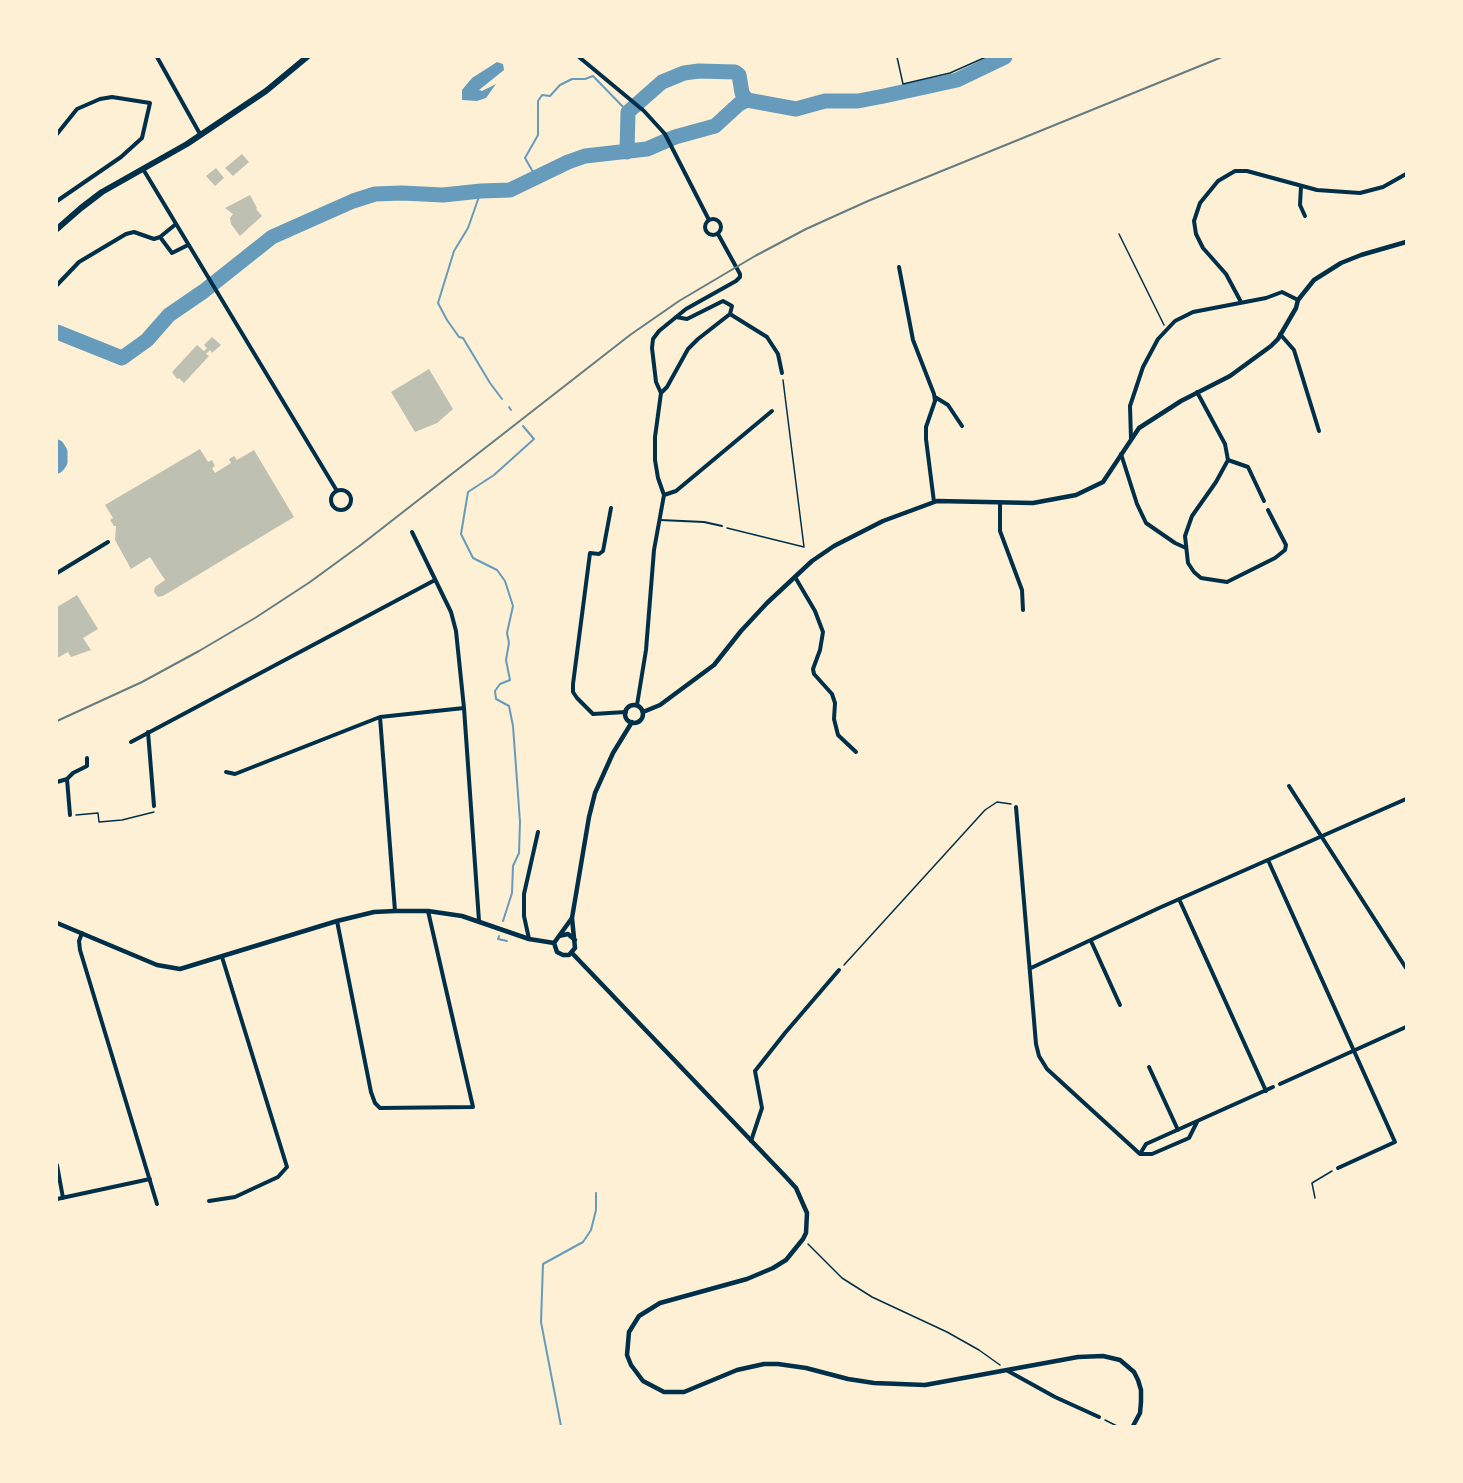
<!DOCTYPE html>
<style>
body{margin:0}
#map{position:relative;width:1463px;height:1483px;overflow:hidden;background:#fdf0d5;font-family:"Open Sans",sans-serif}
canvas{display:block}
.frame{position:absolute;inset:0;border:58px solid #fdf0d5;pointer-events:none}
</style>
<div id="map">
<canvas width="1463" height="1483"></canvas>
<div class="frame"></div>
</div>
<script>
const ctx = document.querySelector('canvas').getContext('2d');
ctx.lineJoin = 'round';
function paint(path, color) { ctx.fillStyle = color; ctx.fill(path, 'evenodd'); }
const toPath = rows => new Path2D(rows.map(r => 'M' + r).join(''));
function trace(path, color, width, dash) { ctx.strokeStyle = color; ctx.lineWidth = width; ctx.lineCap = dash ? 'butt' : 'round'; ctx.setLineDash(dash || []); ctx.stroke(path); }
paint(toPath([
 [497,62,503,64,504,70,479,90,482,91,496,84,486,98,477,101,462,100,462,90,472,78]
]), '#669bbc');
trace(toPath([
 [537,179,525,158,538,135,538,101,542,95,550,96,560,85,572,79,585,79,593,76,628,112],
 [481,191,468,228,454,251,438,303,447,320,459,337,463,338,490,383,502,399],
 [509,407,511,410],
 [503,921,512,893,513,866,519,853,520,822,513,726,509,706,496,699,495,691,500,684,510,680,506,660,509,643,507,633,513,606,505,581,497,570,473,558,461,534,468,492,494,475,534,439,523,426],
 [499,936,498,939,507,941],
 [561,1426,541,1322,543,1264,583,1242,591,1230,596,1210,596,1193]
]), '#669bbc', 2);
trace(toPath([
 [627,152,628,112,662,82,684,73,699,71,735,72,739,75,742,93,747,100],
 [57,332,122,358,147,340,169,315,204,291,272,237,353,201,375,194,402,193,443,195,481,191,510,190,568,162,585,156,647,149,675,137,715,126,739,104,747,100,796,109,825,101,858,101,884,96,957,80,1005,57],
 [57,447,60,452,60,462,57,466]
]), '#669bbc', 15);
paint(toPath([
 [242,154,249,162,233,176,225,168],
 [216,168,224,178,215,186,206,176],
 [250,195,257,208,256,209,262,216,240,236,231,224,230,218,233,214,225,208],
 [212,337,221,345,212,353,210,350,206,354,209,356,184,383,179,378,177,379,172,372,197,345,204,351,207,348,204,345],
 [429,369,453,409,437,423,415,432,391,392],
 [200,449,208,462,212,460,215,466,212,468,215,473,231,463,229,459,234,456,237,460,254,450,294,517,163,596,158,597,154,592,155,587,165,580,150,557,131,569,115,540,116,526,114,526,110,520,113,518,105,505],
 [77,595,98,629,83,638,91,650,71,657,68,652,57,658,57,607]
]), '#bec0b2');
trace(toPath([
 [897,57,903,84,950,73,986,57],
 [1119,234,1164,325],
 [727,528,804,547,783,380],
 [76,815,98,813,99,822,122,820,154,812],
 [844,965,985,810,997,802,1011,804],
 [1315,1198,1312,1183,1332,1171],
 [808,1244,842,1278,872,1297,947,1332,979,1350,1000,1365],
 [1105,1420,1117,1426]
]), '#003049', 1.5);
trace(toPath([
 [660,520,704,522,722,526]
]), '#003049', 2);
trace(toPath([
 [157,57,200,134],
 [579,57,644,111,665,134,709,220],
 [57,134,77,109,100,99,112,97,150,103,142,138,121,157,57,201],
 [143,169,337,491],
 [1301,186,1300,205,1305,216],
 '705 227a8 8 0 1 1 16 0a8 8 0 1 1-16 0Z',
 [160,237,172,253,188,245],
 [899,267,913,340,934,394,935,401,926,427,926,439,934,502],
 [57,285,79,262,126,234,134,232,154,239,160,237,176,224],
 [1241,302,1226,274,1203,248,1196,234,1194,221,1200,203,1218,181,1235,171,1247,171,1317,190,1360,193,1383,187,1406,174],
 [730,314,767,337,778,354,782,373],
 [1280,334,1294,350,1319,431],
 [1197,392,1225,444,1228,460,1216,482,1192,516,1185,536,1188,563,1194,572,1201,578,1227,582,1275,558,1285,550,1286,545,1268,510],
 [661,393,667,387,688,349,698,339,730,314,732,306,723,301,687,319,676,317],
 [935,397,948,405,962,426],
 [1131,439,1130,406,1143,367,1158,339,1175,321,1193,312,1266,298,1282,292,1298,300],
 [1121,454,1137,504,1146,523,1175,543,1186,548],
 [1228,460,1248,467,1264,501],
 '331 500a10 10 0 1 1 20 0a10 10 0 1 1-20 0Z',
 [664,495,676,491,772,411],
 [1000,503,1000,531,1022,590,1023,610],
 [611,508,603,551,599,554,590,553,573,684,573,692,577,698,593,714,626,712],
 [412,532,451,612,456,631,464,708,479,921],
 [57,573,108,542],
 [795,577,815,611,823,632,820,650,813,669,814,674,832,694,835,703,834,719,838,735,856,752],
 [637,705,646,650,654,550,664,495,658,478,655,460,655,437,661,393,656,382,652,348,653,339,659,331,686,309,736,281,740,277,740,274,718,234],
 [380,717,395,911],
 [148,732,154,806],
 [131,742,435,580],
 [226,772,235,774,380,717,464,708],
 [67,779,73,773,87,766,87,758],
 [57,782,67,779,70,815],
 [1289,786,1406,968],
 [1016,807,1036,1044,1039,1056,1047,1069,1140,1154],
 [1268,860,1395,1142,1338,1168],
 [1179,899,1266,1091],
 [337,921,371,1092,375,1103,380,1108,473,1107,428,911],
 [82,933,79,941,80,950,157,1204],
 [529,939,524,916,524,894,538,832],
 [1091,941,1120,1005],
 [1031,968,1159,908,1406,799],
 [1149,1067,1178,1130],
 [1280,1084,1406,1027],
 [751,1141,762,1108,755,1071,785,1033,839,970],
 [1140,1154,1146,1144,1273,1087],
 [1140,1154,1152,1154,1189,1138,1197,1122],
 [57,1165,63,1198],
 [57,1199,150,1179],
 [209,1201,235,1197,278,1177,287,1167,222,957],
 [1008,1371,1055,1397,1099,1417]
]), '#003049', 4);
trace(toPath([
 '625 714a9 9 0 1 1 18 0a9 9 0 1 1-18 0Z',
 [643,712,660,705,714,665,741,631,767,603,812,561,834,546,883,521,937,501,1033,503,1076,495,1103,482,1139,428,1181,401,1230,376,1271,346,1278,339,1296,308,1298,300,1314,280,1341,263,1361,255,1406,242],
 [572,918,554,943,557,952,563,955,569,955,575,948,572,918,589,817,595,793,613,753,632,722],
 [57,923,157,965,180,969,337,921,374,912,395,911,428,911,462,916,529,939,554,943],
 [559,936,568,934,575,940],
 [572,953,786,1177,796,1188,807,1213,806,1233,803,1239,786,1260,773,1268,747,1279,660,1303,639,1316,629,1332,627,1355,631,1365,643,1381,664,1392,684,1392,737,1370,764,1364,778,1364,806,1368,848,1379,874,1383,925,1385,1078,1357,1103,1356,1120,1360,1134,1372,1138,1380,1141,1390,1141,1402,1140,1413,1133,1426]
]), '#003049', 4.5);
trace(toPath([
 [57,229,81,208,102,192,187,144,266,91,307,57]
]), '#003049', 6);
trace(toPath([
 [57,721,142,682,199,651,255,618,310,582,362,544,630,335,679,301,755,256,806,229,868,201,1222,57]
]), '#657d81', 2);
</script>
